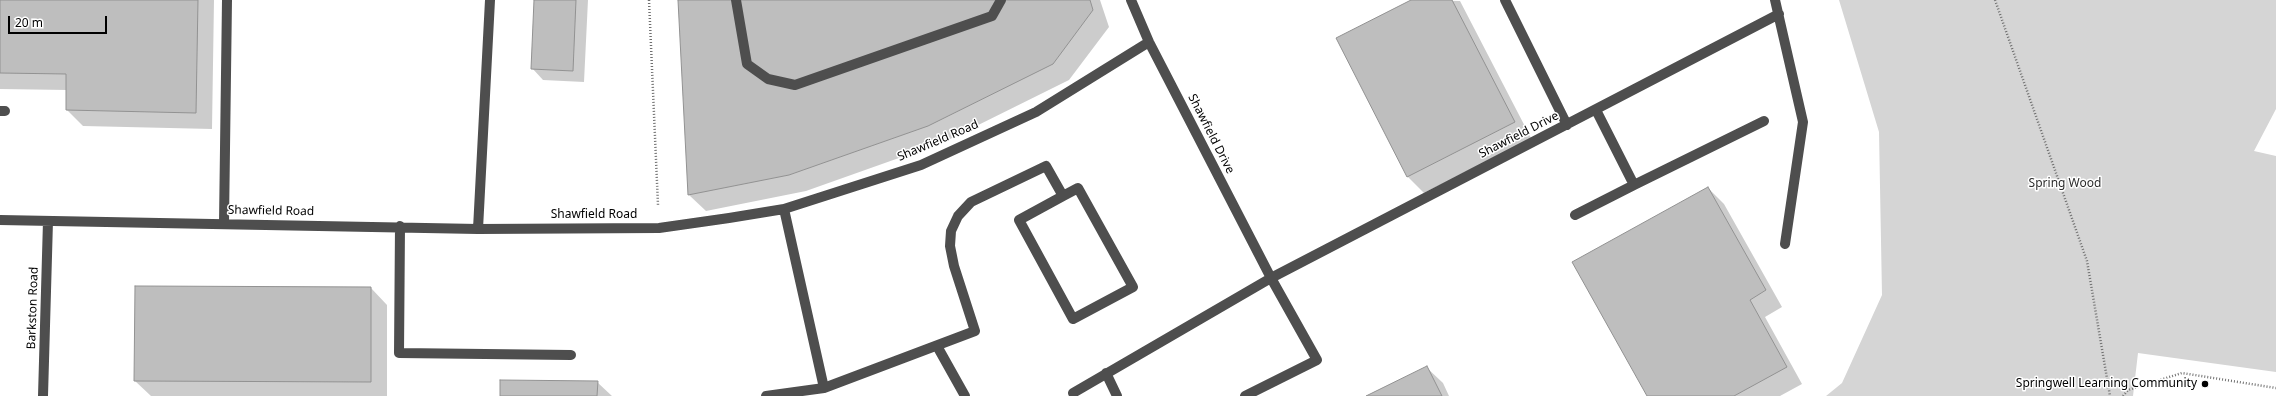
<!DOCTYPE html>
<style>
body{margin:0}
#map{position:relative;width:2276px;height:396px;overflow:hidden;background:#fff;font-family:"Noto Sans",sans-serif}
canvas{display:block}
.scale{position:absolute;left:8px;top:16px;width:99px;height:18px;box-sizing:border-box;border:2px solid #000;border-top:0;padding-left:5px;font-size:12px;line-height:14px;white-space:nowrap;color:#000;-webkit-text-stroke:3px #fff;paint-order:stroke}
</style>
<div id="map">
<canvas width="2276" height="396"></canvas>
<div class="scale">20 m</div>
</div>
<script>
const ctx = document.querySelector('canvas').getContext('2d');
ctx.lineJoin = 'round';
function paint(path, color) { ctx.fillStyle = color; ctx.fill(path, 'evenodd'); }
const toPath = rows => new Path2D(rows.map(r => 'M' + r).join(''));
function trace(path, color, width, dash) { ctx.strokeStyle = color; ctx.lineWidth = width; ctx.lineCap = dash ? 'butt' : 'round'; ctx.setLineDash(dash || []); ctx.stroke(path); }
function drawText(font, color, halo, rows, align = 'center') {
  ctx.font = font + ' "Noto Sans",sans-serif'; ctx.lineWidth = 3; ctx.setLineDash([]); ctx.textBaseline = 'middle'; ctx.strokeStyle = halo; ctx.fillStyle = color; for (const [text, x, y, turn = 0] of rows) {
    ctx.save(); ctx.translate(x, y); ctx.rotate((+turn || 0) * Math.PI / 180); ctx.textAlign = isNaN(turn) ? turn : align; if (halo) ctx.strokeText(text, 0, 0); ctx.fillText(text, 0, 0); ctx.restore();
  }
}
paint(toPath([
 [1839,0,2276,0,2276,109,2254,151,2276,156,2276,372,2138,353,2133,396,1826,396,1842,383,1882,295,1879,132]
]), '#d5d5d5');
paint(toPath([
 [0,0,214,0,212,129,83,126,67,110,67,90,0,89],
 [535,0,588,0,584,82,543,80,532,68],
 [679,0,1100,0,1109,27,1069,80,944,142,806,191,706,211,689,195],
 [1413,0,1460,1,1531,138,1424,193,1408,177,1337,39],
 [1708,188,1724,204,1782,307,1765,317,1802,384,1780,396,1648,396],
 [371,288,387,305,387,396,151,396,135,381],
 [1426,367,1443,383,1449,396,1368,396],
 [597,382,612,396,501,396]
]), '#0003');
const building = toPath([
 [0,0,198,0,196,113,66,110,66,74,0,73,0,0],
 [534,0,576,0,573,71,531,69,534,0],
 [678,0,1090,0,1093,10,1053,64,928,126,789,175,688,195,678,0],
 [1411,0,1452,0,1515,122,1407,177,1336,38,1411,0],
 [1708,187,1766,290,1750,300,1787,367,1734,396,1647,396,1572,262,1708,187],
 [135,286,371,287,371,382,134,381,135,286],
 [1427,366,1442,396,1366,396,1427,366],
 [500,380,598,381,597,396,500,396,500,380]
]);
paint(building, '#bebebe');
trace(building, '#929292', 1);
trace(toPath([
 [649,0,658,205],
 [1995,0,2087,261,2110,396],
 [2123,396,2128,390,2182,373,2276,388]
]), '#707070', 2.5, [1, 2]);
trace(toPath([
 [736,0,747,64,768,79,795,85,992,16,1001,0],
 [1131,0,1149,42,1271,278,1317,360,1245,396],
 [1505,0,1567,125],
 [1775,0,1803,122,1785,244],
 [0,111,5,111],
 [1634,185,1764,121],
 [784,209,824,388,975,331,954,266,950,246,951,231,958,216,971,202,1046,166,1063,196,1019,220,1073,319,1133,287,1078,188,1063,196],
 [1575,215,1634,185,1596,110],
 [0,220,478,229,659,228,729,218,784,209,921,165,1036,112,1149,42],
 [224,223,227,0],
 [400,226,399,353,571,355],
 [478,229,490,0],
 [937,346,965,396],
 [1106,373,1117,396],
 [1073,393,1271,278,1779,14],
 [43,396,48,221],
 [766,396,824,388]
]), '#4e4e4e', 10);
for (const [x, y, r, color] of [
 [2205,384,4,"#000"]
]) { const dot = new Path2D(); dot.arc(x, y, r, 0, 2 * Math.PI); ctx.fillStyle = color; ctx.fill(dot); trace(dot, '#fff', 1.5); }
drawText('12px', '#000', '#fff', [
 ["Shawfield Drive",1211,134,63],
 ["Shawfield Drive",1519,135,-27],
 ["Shawfield Road",938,141,-23],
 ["Shawfield Road",271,211,1],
 ["Shawfield Road",594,215],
 ["Barkston Road",33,308,-88]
]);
drawText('12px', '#2c2c2c', '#fff', [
 ["Spring Wood",2065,184]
]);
drawText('12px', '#000', '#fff', [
 ["Springwell Learning Community",2197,384]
], 'right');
</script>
